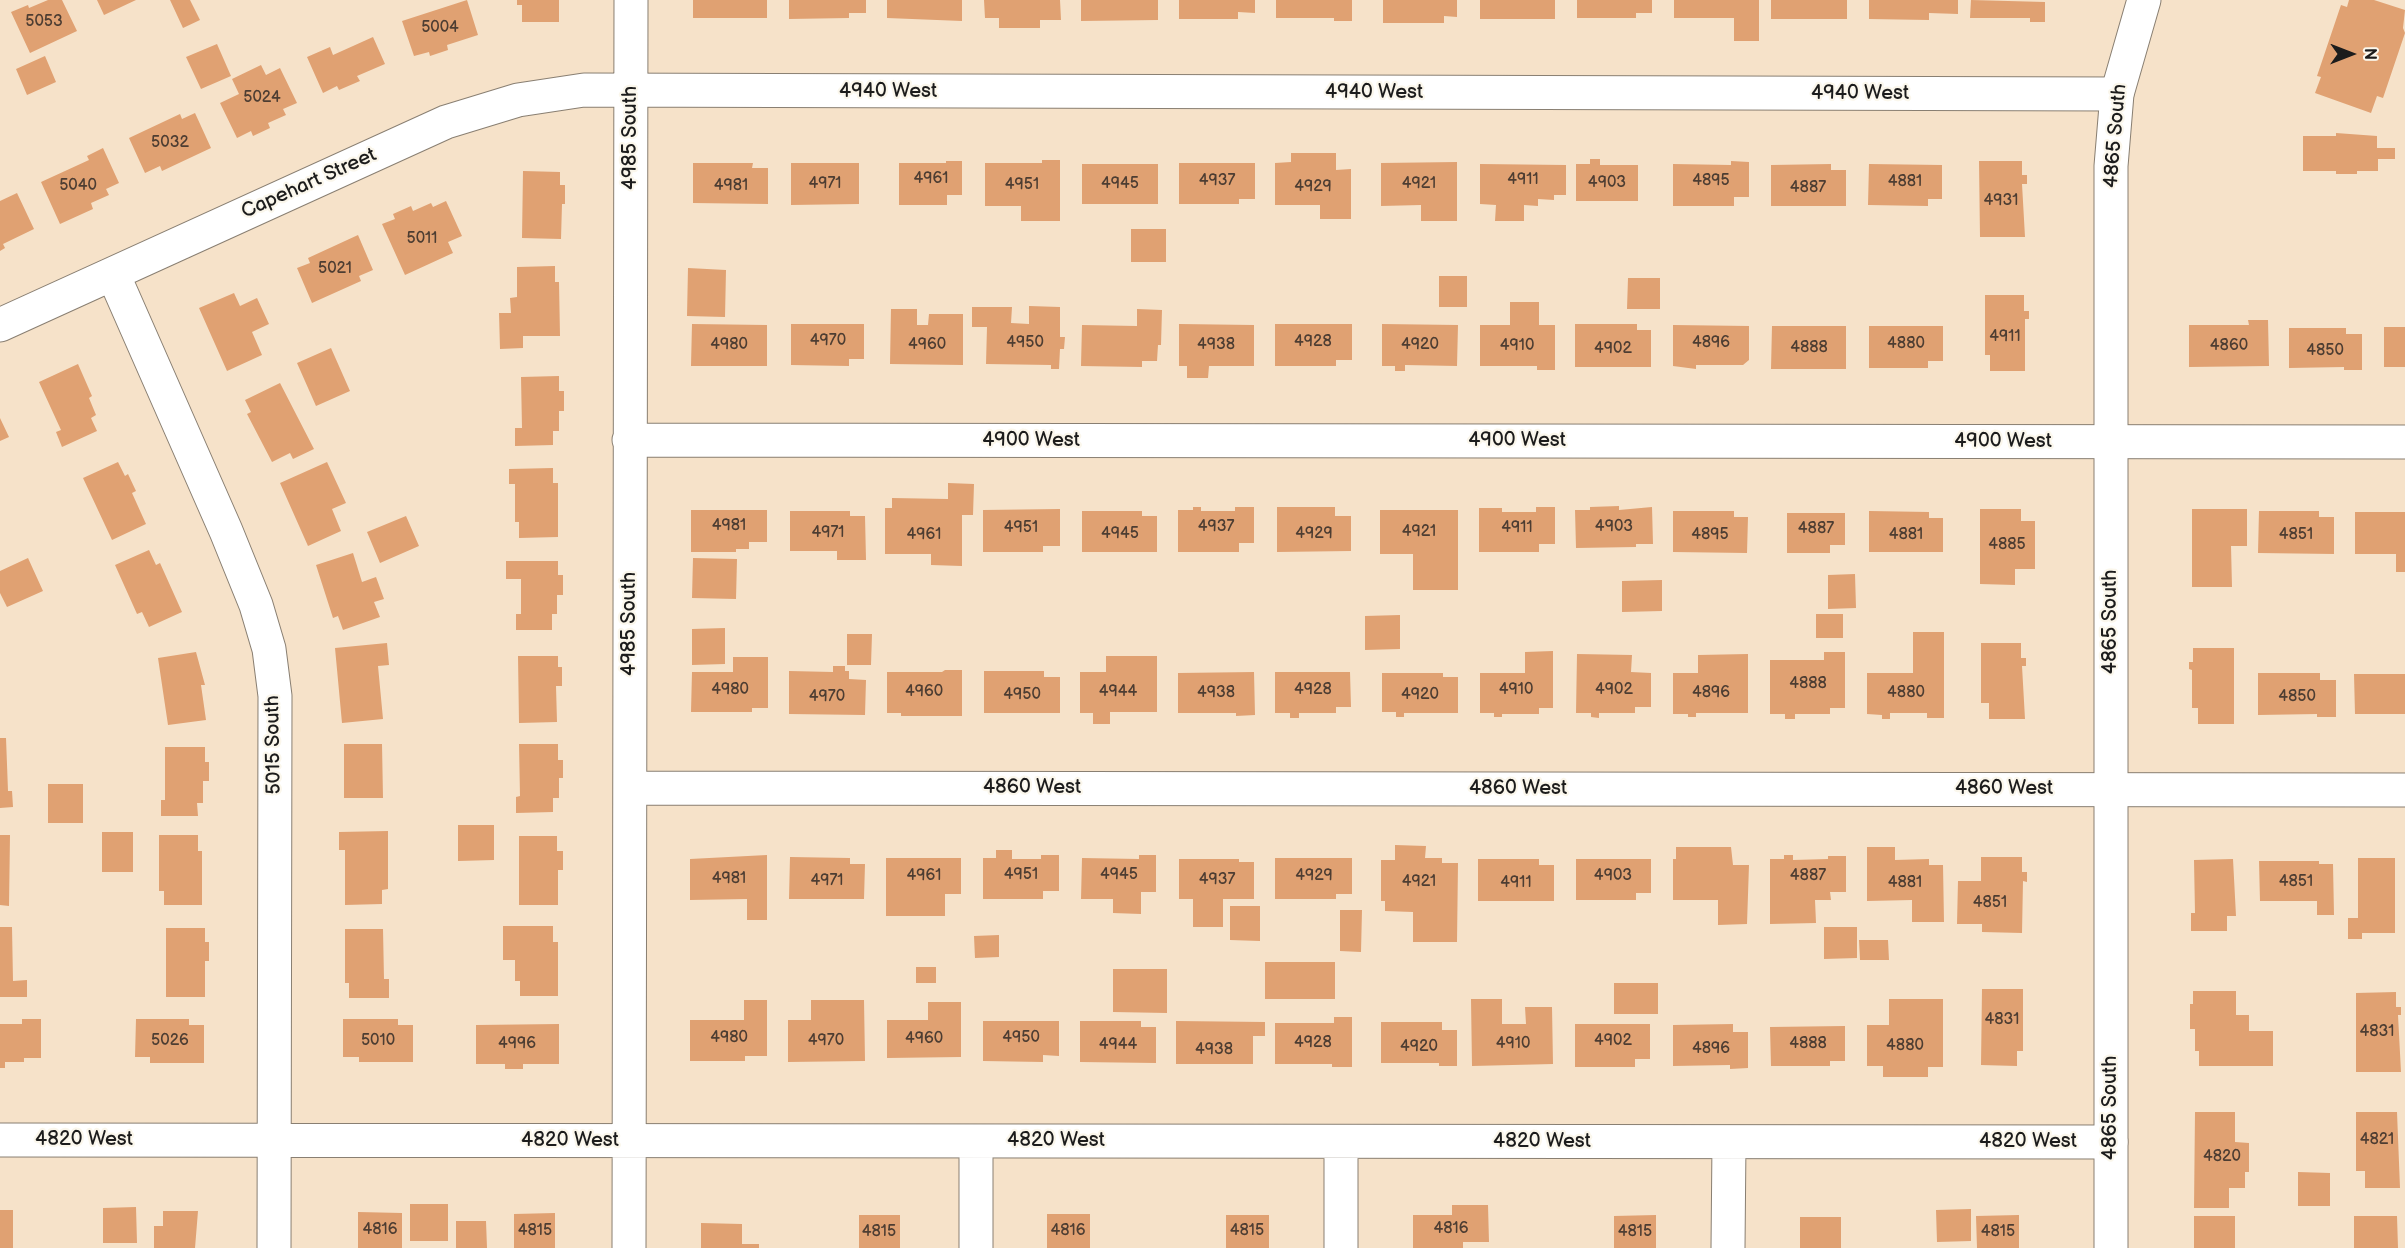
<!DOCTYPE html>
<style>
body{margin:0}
#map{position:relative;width:2405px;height:1248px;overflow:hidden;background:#f6e2c9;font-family:"Balsamiq Sans",sans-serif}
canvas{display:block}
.north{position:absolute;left:2321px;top:24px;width:60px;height:60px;-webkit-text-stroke:4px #fbf7ec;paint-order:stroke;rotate:90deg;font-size:16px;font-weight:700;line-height:24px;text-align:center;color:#1c1c1c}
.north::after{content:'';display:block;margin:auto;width:21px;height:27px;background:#1c1c1c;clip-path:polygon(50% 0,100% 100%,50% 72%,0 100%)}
</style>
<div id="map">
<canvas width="2405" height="1248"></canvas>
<div class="north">N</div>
</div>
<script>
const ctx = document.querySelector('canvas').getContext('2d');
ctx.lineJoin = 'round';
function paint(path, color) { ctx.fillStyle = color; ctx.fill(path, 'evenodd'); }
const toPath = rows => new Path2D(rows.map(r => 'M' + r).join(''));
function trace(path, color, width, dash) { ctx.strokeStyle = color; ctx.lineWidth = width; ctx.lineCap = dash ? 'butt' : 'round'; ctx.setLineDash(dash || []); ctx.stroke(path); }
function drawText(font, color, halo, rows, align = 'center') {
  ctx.font = font + ' "Balsamiq Sans",sans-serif'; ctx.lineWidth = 4.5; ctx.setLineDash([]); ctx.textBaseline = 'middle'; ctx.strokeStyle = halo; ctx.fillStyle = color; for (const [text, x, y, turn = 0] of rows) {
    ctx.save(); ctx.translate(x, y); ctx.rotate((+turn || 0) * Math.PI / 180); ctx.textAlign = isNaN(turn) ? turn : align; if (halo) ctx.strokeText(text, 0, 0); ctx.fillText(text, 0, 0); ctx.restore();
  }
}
paint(toPath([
 [48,0,62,0,77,31,30,53,11,12,28,5,29,8],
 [97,0,136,0,104,15],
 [170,0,190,0,200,20,183,28],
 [467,0,478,35,447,45,448,50,430,56,429,52,414,56,402,21],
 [517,0,559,0,559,22,522,22,522,5,517,5],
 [693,0,767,0,767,18,693,18],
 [789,0,866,0,866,13,849,13,849,18,789,19],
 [887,0,962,0,962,21,887,18],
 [984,0,1060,0,1061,20,1040,20,1040,28,999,28,999,18,985,18],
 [1081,0,1158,0,1158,20,1081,21],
 [1179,0,1255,0,1255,13,1238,12,1238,19,1179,19],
 [1276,0,1352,0,1352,21,1334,21,1334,18,1276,18],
 [1383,0,1457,0,1457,17,1444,16,1444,23,1383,23],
 [1480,0,1555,0,1555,19,1480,19],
 [1577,0,1652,0,1652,13,1636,13,1636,18,1577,18],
 [1674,0,1759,0,1759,41,1734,41,1734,18,1674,18],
 [1771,0,1847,0,1847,19,1771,19],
 [1869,0,1958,0,1958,14,1929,13,1929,20,1869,19],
 [1971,0,2045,2,2045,22,2030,22,2030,18,1970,18],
 [2349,0,2374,0,2405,10,2403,28,2405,33,2383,98,2377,96,2371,113,2315,93,2321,77,2317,76,2341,5,2347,7],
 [373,37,385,64,357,76,360,81,339,90,337,86,323,93,307,57,330,47,333,55],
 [217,44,231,76,201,89,186,57],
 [45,56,56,82,27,95,16,69],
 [261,65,266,75,280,68,297,103,283,109,286,115,268,123,270,128,253,136,251,131,237,138,220,103,239,94,232,79],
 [195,113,211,148,162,171,160,166,145,173,129,138,180,114,182,119],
 [2336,133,2377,136,2377,148,2395,148,2395,159,2378,159,2378,171,2357,171,2357,174,2336,174,2336,171,2303,171,2303,136,2336,136],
 [103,148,119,183,106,189,109,195,91,203,93,209,60,224,41,182,89,160,87,156],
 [1291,153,1336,153,1336,170,1351,169,1351,219,1320,219,1320,205,1275,205,1275,163,1291,162],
 [1590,159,1600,159,1600,165,1638,165,1638,201,1576,201,1576,164,1590,164],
 [1042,160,1060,160,1060,221,1021,221,1021,206,985,206,985,163,1042,163],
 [946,161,962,161,962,195,947,195,947,205,899,205,899,163,946,163],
 [1731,161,1749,162,1749,197,1734,197,1734,206,1673,206,1673,164,1731,165],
 [1979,161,2022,161,2022,175,2027,175,2027,184,2022,184,2025,237,1980,237],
 [1457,162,1457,221,1421,221,1421,205,1381,206,1381,163],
 [693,163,753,163,752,168,768,168,768,204,693,203],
 [791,163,859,163,859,204,791,205],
 [1179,163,1255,163,1255,199,1239,199,1239,204,1179,204],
 [1082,164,1158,164,1158,204,1082,204],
 [1480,164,1566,165,1566,195,1554,195,1554,200,1538,199,1538,206,1524,205,1524,221,1495,221,1496,205,1480,204],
 [1831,164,1831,170,1846,170,1846,206,1771,206,1771,165],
 [1869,164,1942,165,1942,199,1928,199,1928,206,1868,205],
 [523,171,560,172,560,185,565,185,565,204,562,204,561,239,522,238],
 [17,193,34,229,3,244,5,248,0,251,0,201],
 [446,201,462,236,448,242,453,253,405,275,382,224,395,219,393,214,411,206,413,211,431,203,433,207],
 [1131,229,1166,229,1166,262,1131,262],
 [358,235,373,270,359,276,361,281,312,303,297,268,310,263,308,258],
 [555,266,555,282,559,282,560,336,523,336,523,348,500,349,499,313,511,313,510,298,517,297,517,267],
 [688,268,726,270,725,317,687,316],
 [1439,276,1467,276,1467,307,1439,307],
 [1628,278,1660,278,1660,309,1627,309],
 [234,293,240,306,257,298,269,324,252,332,262,355,227,371,199,308],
 [1985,295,2024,295,2024,311,2029,311,2029,319,2025,319,2025,371,1990,371,1990,355,1985,355],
 [1510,302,1539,302,1539,325,1555,325,1555,370,1537,370,1537,366,1480,366,1480,325,1510,325],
 [1029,306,1060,307,1060,337,1065,337,1064,349,1060,349,1059,369,1051,369,1051,365,986,364,987,327,972,327,972,307,1012,307,1011,323,1029,324],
 [891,309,917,309,917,325,928,325,929,314,963,314,963,365,890,364],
 [1137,309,1162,310,1161,345,1158,345,1157,361,1142,361,1142,367,1081,366,1082,325,1137,326],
 [2248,320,2268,320,2269,366,2189,367,2189,325,2249,325],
 [692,324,767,325,767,366,691,366],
 [791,324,864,324,864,359,849,359,849,366,791,365],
 [1179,324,1254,325,1254,366,1209,366,1208,378,1187,378,1187,366,1179,366],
 [1275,324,1352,324,1352,360,1336,360,1336,366,1275,366],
 [1382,324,1458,325,1457,366,1405,365,1405,371,1395,371,1395,366,1382,366],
 [1575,324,1637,324,1637,330,1651,330,1651,367,1575,367],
 [1673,325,1749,326,1749,360,1743,365,1696,365,1696,369,1673,366],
 [1772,326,1846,326,1846,369,1771,369],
 [1869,326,1943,326,1943,361,1928,361,1928,368,1869,368],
 [2384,327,2405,327,2405,367,2384,367],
 [2289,328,2346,328,2346,334,2362,334,2362,370,2344,370,2344,367,2289,368],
 [331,348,350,391,316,406,297,363],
 [78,364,92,396,89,398,96,415,91,418,97,431,62,447,56,432,61,430,39,382],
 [559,376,559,391,564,391,564,411,559,411,559,431,553,431,553,445,515,446,515,428,522,428,521,377],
 [280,383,314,449,293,459,290,453,272,462,247,414,251,412,245,400],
 [0,418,9,437,0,441],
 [118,462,125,476,128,474,136,491,132,493,146,524,112,540,83,478],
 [327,462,346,503,332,509,341,531,308,546,280,483],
 [553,468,553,483,558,483,558,537,519,538,519,522,515,522,515,484,509,484,509,469],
 [948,483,974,484,973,515,962,515,962,566,931,565,931,554,885,554,885,508,892,508,892,498,948,499],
 [1619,506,1619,510,1652,507,1653,544,1636,544,1636,547,1576,548,1575,510,1590,510,1590,507],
 [1193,507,1201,507,1201,511,1235,511,1235,507,1254,507,1254,543,1239,543,1239,552,1178,552,1178,510,1193,510],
 [1277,507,1335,507,1335,516,1351,516,1351,551,1277,552],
 [1536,507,1555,507,1555,544,1539,544,1539,552,1479,552,1479,508,1502,508,1502,512,1536,512],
 [1060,509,1060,546,1043,546,1043,552,983,552,983,510],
 [1980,509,2021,509,2021,521,2035,521,2035,569,2015,569,2015,585,1980,584],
 [2192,509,2247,509,2247,546,2231,546,2232,587,2192,587],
 [691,510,767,510,767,542,749,542,749,549,736,549,736,552,691,552],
 [1380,510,1458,510,1458,590,1413,590,1413,554,1380,554],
 [790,511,850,511,850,516,865,516,866,560,837,560,837,551,790,551],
 [1082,511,1142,511,1142,516,1157,516,1157,552,1082,552],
 [1673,511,1734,511,1734,517,1748,517,1747,553,1673,552],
 [1869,511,1929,512,1929,518,1943,518,1943,552,1869,552],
 [2259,511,2319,511,2319,517,2334,517,2334,554,2258,553],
 [2355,512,2405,512,2405,572,2396,572,2396,554,2355,554],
 [1787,513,1845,513,1845,545,1830,545,1830,553,1787,553],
 [406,516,419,546,380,563,367,532],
 [149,550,156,565,160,563,182,612,149,627,142,612,137,614,115,565],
 [353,553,362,582,376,577,384,599,374,602,380,617,343,630,338,616,333,618,316,565],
 [28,558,43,591,7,607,0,593,0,571],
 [693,558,737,559,736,599,692,598],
 [506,561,558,561,558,575,563,575,563,595,557,595,557,614,552,614,552,630,516,630,516,614,521,614,521,579,506,579],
 [1855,574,1856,608,1828,609,1828,575],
 [1662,580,1662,611,1622,612,1622,581],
 [1816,614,1843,614,1843,638,1816,638],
 [1400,615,1400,649,1365,650,1365,616],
 [725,628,725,664,692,665,692,629],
 [1913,632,1944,632,1944,718,1927,718,1927,713,1890,713,1890,719,1882,719,1882,715,1867,714,1867,673,1913,673],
 [847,634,872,634,871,665,847,665],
 [387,643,389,665,378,666,383,719,342,723,335,648],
 [1981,643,2021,643,2021,658,2026,658,2026,666,2022,666,2025,719,1989,719,1989,703,1981,703],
 [2193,648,2234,648,2234,724,2198,724,2198,708,2192,708,2192,670,2189,669,2189,662,2193,662],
 [1553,651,1553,708,1539,708,1539,714,1502,714,1502,717,1494,717,1494,713,1480,713,1480,673,1525,673,1525,652],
 [196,652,205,685,201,685,206,720,168,725,158,658],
 [1824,652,1845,652,1845,708,1830,708,1830,714,1795,714,1795,719,1785,719,1785,714,1770,714,1770,660,1824,660],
 [1577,654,1632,655,1631,672,1651,673,1651,707,1635,707,1635,713,1599,713,1599,718,1591,717,1591,713,1576,713],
 [1748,654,1748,713,1696,713,1696,717,1688,717,1688,714,1673,714,1673,673,1698,673,1698,655],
 [518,656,558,656,558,667,562,667,562,686,556,686,557,722,519,723],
 [1106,656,1157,656,1157,712,1110,712,1110,724,1093,724,1093,713,1080,713,1080,672,1106,672],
 [733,657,768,657,768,708,752,708,752,712,691,712,692,672,733,672],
 [833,666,845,666,845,671,849,671,849,679,866,680,865,715,789,714,789,671,833,672],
 [945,670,962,670,962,716,901,716,901,713,887,713,887,672,942,672],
 [984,671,1044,671,1044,677,1060,677,1060,713,984,713],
 [1254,672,1255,715,1236,716,1236,713,1178,713,1178,673],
 [1275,672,1350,672,1351,707,1336,707,1336,713,1299,713,1299,718,1290,718,1290,713,1275,713],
 [1382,673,1443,673,1443,677,1458,677,1458,713,1404,713,1404,717,1396,717,1396,712,1382,712],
 [2258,673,2320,673,2320,680,2336,680,2336,717,2317,717,2317,714,2258,715],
 [2354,674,2405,674,2405,714,2355,714],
 [0,738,6,738,8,791,12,791,13,807,0,808],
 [344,744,382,744,383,798,344,798],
 [519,744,558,744,558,760,563,760,563,778,559,778,559,798,553,798,553,812,516,813,516,797,520,796],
 [165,747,205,747,205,762,209,762,209,781,203,781,203,803,197,803,198,816,161,816,161,800,165,800],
 [48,784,83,784,83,823,48,823],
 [458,825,494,825,494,860,458,861],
 [388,831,388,889,382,890,382,904,345,905,345,850,339,850,339,832],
 [102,832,133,832,133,872,102,872],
 [0,835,10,835,9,906,0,905],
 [159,835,198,835,198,851,202,851,202,905,164,905,164,891,159,891],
 [519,836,557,836,557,851,563,851,563,870,558,870,558,905,519,905],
 [1395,845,1426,846,1425,858,1442,858,1442,863,1458,863,1457,942,1413,942,1413,912,1385,911,1385,901,1381,901,1381,860,1395,860],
 [1676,847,1731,847,1733,865,1749,865,1747,924,1718,925,1718,900,1673,900,1673,859,1676,859],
 [1867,847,1895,847,1895,860,1929,859,1929,865,1943,865,1944,922,1912,922,1912,900,1867,901],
 [996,850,1012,850,1012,859,1041,859,1041,855,1059,855,1059,891,1043,891,1043,899,983,899,983,858,996,858],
 [767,855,767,920,747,920,747,899,690,900,690,859],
 [1139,855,1156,855,1156,892,1141,892,1141,914,1113,913,1113,899,1081,899,1082,858,1139,859],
 [1784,855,1793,855,1793,860,1828,859,1828,856,1846,856,1846,892,1830,892,1831,900,1815,900,1816,923,1770,924,1770,859,1784,859],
 [790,857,850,858,850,864,865,864,864,899,789,899],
 [1981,857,2022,857,2022,872,2027,872,2027,882,2023,881,2022,933,1982,932,1982,924,1957,924,1958,881,1981,881],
 [886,858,961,858,961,894,945,894,945,916,886,916],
 [1275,858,1352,858,1352,894,1336,894,1336,899,1275,899],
 [2358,858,2395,858,2395,933,2362,933,2362,939,2348,939,2348,918,2358,918],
 [1179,859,1239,859,1239,862,1254,862,1254,899,1223,899,1223,927,1193,927,1193,899,1179,899],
 [1478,859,1539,859,1539,865,1554,865,1554,901,1478,901],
 [1576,859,1651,859,1651,893,1636,893,1636,900,1576,900],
 [2233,859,2236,916,2227,916,2227,931,2191,931,2191,913,2195,913,2194,860],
 [2259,861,2319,861,2319,864,2333,864,2334,915,2317,915,2317,901,2260,901],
 [1230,906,1260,906,1260,941,1230,940],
 [1340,910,1362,910,1361,952,1340,951],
 [503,926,553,926,553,942,558,942,558,996,520,996,520,981,515,981,515,960,503,960],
 [0,927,12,927,13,981,27,980,27,997,0,997],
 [1824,927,1857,927,1857,958,1824,959],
 [166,928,205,928,205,942,209,942,209,961,205,961,205,997,166,997],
 [345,929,383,929,384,979,389,979,389,998,349,998,349,983,345,983],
 [999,935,999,957,975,958,974,936],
 [1859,940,1888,940,1889,960,1860,960],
 [1265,962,1335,962,1335,999,1265,999],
 [916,967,936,967,936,983,916,983],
 [1113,969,1167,969,1167,1013,1113,1012],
 [1614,983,1658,983,1658,1014,1614,1014],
 [1982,989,2023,989,2023,1051,2017,1051,2017,1066,1981,1065],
 [2193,991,2236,991,2236,1015,2249,1015,2249,1031,2273,1031,2273,1066,2199,1066,2199,1051,2195,1051,2195,1029,2190,1029,2190,1004,2193,1004],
 [2396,992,2396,1007,2401,1007,2401,1015,2398,1015,2401,1072,2356,1072,2356,993],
 [1471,999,1502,999,1502,1024,1526,1024,1525,1007,1552,1007,1553,1064,1472,1066],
 [1889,999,1943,999,1943,1067,1928,1067,1928,1077,1883,1077,1883,1066,1867,1066,1867,1025,1889,1025],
 [744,1000,767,1000,767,1056,745,1056,745,1061,690,1061,690,1020,744,1020],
 [811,1000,864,1000,865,1061,788,1062,788,1020,811,1020],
 [928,1002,961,1002,961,1057,887,1058,887,1020,928,1020],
 [1334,1017,1352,1017,1352,1067,1332,1067,1332,1064,1275,1064,1275,1023,1334,1023],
 [22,1019,41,1019,41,1058,24,1058,24,1062,5,1062,5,1068,0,1068,0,1024,22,1024],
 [136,1019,189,1019,189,1025,204,1025,204,1063,150,1063,150,1057,135,1057],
 [343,1019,398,1019,398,1025,413,1025,413,1062,359,1062,359,1057,343,1057],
 [983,1021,1059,1021,1059,1056,1043,1055,1043,1062,983,1061],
 [1080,1021,1141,1021,1141,1027,1156,1027,1156,1063,1080,1062],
 [1176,1021,1265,1022,1265,1036,1253,1036,1253,1064,1176,1064],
 [1381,1022,1442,1022,1442,1030,1457,1030,1457,1066,1439,1066,1439,1063,1381,1063],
 [559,1024,559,1064,523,1064,523,1069,505,1069,505,1064,476,1064,476,1025],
 [1575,1024,1650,1024,1650,1059,1635,1059,1635,1067,1575,1067],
 [1733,1024,1733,1032,1748,1032,1748,1068,1730,1069,1730,1065,1673,1066,1673,1025],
 [1845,1026,1845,1061,1830,1061,1830,1066,1771,1066,1770,1027],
 [2195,1112,2235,1112,2235,1142,2249,1143,2249,1172,2245,1172,2245,1188,2229,1188,2229,1208,2194,1208],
 [2356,1112,2397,1112,2400,1188,2365,1188,2365,1171,2356,1171],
 [2298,1172,2330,1173,2330,1206,2298,1206],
 [410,1204,448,1204,448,1241,410,1241],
 [1452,1205,1488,1205,1489,1242,1463,1242,1463,1248,1413,1248,1413,1215,1452,1215],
 [136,1207,137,1243,103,1243,103,1208],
 [1971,1209,1971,1241,1937,1242,1936,1210],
 [0,1210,13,1210,13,1248,0,1248],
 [163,1211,198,1211,195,1248,154,1248,154,1226,163,1226],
 [358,1212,402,1213,402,1248,358,1248],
 [555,1213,555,1248,514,1248,514,1214],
 [1047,1214,1090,1214,1090,1248,1047,1248],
 [859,1215,900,1215,900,1248,859,1248],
 [1226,1215,1269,1215,1269,1248,1226,1248],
 [1656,1215,1656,1248,1614,1248,1614,1216],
 [2019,1215,2019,1248,1977,1248,1976,1216],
 [2194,1216,2235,1216,2235,1248,2194,1248],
 [2354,1216,2397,1216,2398,1248,2354,1248],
 [1800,1217,1841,1217,1841,1248,1800,1248],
 [456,1221,486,1221,487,1248,456,1248],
 [701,1223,742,1224,742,1244,759,1244,759,1248,701,1248]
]), '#e0a172');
const street = toPath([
 [113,274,226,531,256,605,269,649,275,696,274,1248],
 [0,325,446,122,518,100,584,90,2117,94],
 [629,440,2405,442],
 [630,788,2405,790],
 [0,1140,2111,1142],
 [1341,1142,1341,1248],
 [629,1248,631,0],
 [976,1248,976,1141],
 [1728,1248,1729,1142]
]);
const secondary = toPath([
 [2111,1248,2111,166,2117,94,2144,0]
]);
trace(street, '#897f72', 35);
trace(secondary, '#897f72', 35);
trace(street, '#fff', 33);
trace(secondary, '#fff', 33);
drawText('16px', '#4d3d32', null, [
 ["5053",44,22],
 ["5004",440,28],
 ["5024",262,98],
 ["5032",170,143],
 ["4961",931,179],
 ["4911",1523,180],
 ["4937",1217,181],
 ["4895",1711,181],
 ["4881",1905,182],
 ["4903",1607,183],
 ["4971",825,184],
 ["4945",1120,184],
 ["4921",1419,184],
 ["4951",1022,185],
 ["5040",78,186],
 ["4981",731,186],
 ["4929",1313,187],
 ["4887",1808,188],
 ["4931",2001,201],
 ["5011",422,239],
 ["5021",335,269],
 ["4911",2005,337],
 ["4970",828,341],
 ["4928",1313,342],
 ["4950",1025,343],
 ["4896",1711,343],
 ["4880",1906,344],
 ["4980",729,345],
 ["4960",927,345],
 ["4938",1216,345],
 ["4920",1420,345],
 ["4910",1517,346],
 ["4860",2229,346],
 ["4888",1809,348],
 ["4902",1613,349],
 ["4850",2325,351],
 ["4981",729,526],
 ["4937",1216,527],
 ["4903",1614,527],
 ["4951",1021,528],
 ["4911",1517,528],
 ["4887",1816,529],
 ["4921",1419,532],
 ["4971",828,533],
 ["4945",1120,534],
 ["4929",1314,534],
 ["4961",924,535],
 ["4895",1710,535],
 ["4881",1906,535],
 ["4851",2296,535],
 ["4885",2007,545],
 ["4888",1808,684],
 ["4980",730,690],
 ["4928",1313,690],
 ["4910",1516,690],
 ["4902",1614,690],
 ["4960",924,692],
 ["4944",1118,692],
 ["4938",1216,693],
 ["4896",1711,693],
 ["4880",1906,693],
 ["4950",1022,695],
 ["4920",1420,695],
 ["4970",827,697],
 ["4850",2297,697],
 ["4951",1021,875],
 ["4945",1119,875],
 ["4961",924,876],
 ["4929",1314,876],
 ["4903",1613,876],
 ["4887",1808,876],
 ["4981",729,879],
 ["4937",1217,880],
 ["4971",827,881],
 ["4921",1419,882],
 ["4851",2296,882],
 ["4911",1516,883],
 ["4881",1905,883],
 ["4851",1990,903],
 ["4831",2002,1020],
 ["4831",2377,1032],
 ["4980",729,1038],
 ["4950",1021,1038],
 ["4960",924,1039],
 ["5026",170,1041],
 ["5010",378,1041],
 ["4970",826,1041],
 ["4902",1613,1041],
 ["4928",1313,1043],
 ["4996",517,1044],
 ["4910",1513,1044],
 ["4888",1808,1044],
 ["4944",1118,1045],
 ["4880",1905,1046],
 ["4920",1419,1047],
 ["4896",1711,1049],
 ["4938",1214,1050],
 ["4821",2377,1140],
 ["4820",2222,1157],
 ["4816",1451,1229],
 ["4816",380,1230],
 ["4815",535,1231],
 ["4816",1068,1231],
 ["4815",1247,1231],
 ["4815",879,1232],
 ["4815",1635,1232],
 ["4815",1998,1232]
]);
drawText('20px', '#1c1c1c', '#fbf7ec', [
 ["4940 West",888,92],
 ["4940 West",1374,93],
 ["4940 West",1860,94],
 ["4865 South",2116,136,-85],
 ["4985 South",631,138,-90],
 ["Capehart Street",309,184,-24],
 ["4900 West",1031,441],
 ["4900 West",1517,441],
 ["4900 West",2003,442],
 ["4865 South",2111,622,-90],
 ["4985 South",630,624,-90],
 ["5015 South",274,745,-91],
 ["4860 West",1032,788],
 ["4860 West",1518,789],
 ["4860 West",2004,789],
 ["4865 South",2111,1108,-90],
 ["4820 West",84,1140],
 ["4820 West",570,1141],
 ["4820 West",1056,1141],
 ["4820 West",1542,1142],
 ["4820 West",2028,1142]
]);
</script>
